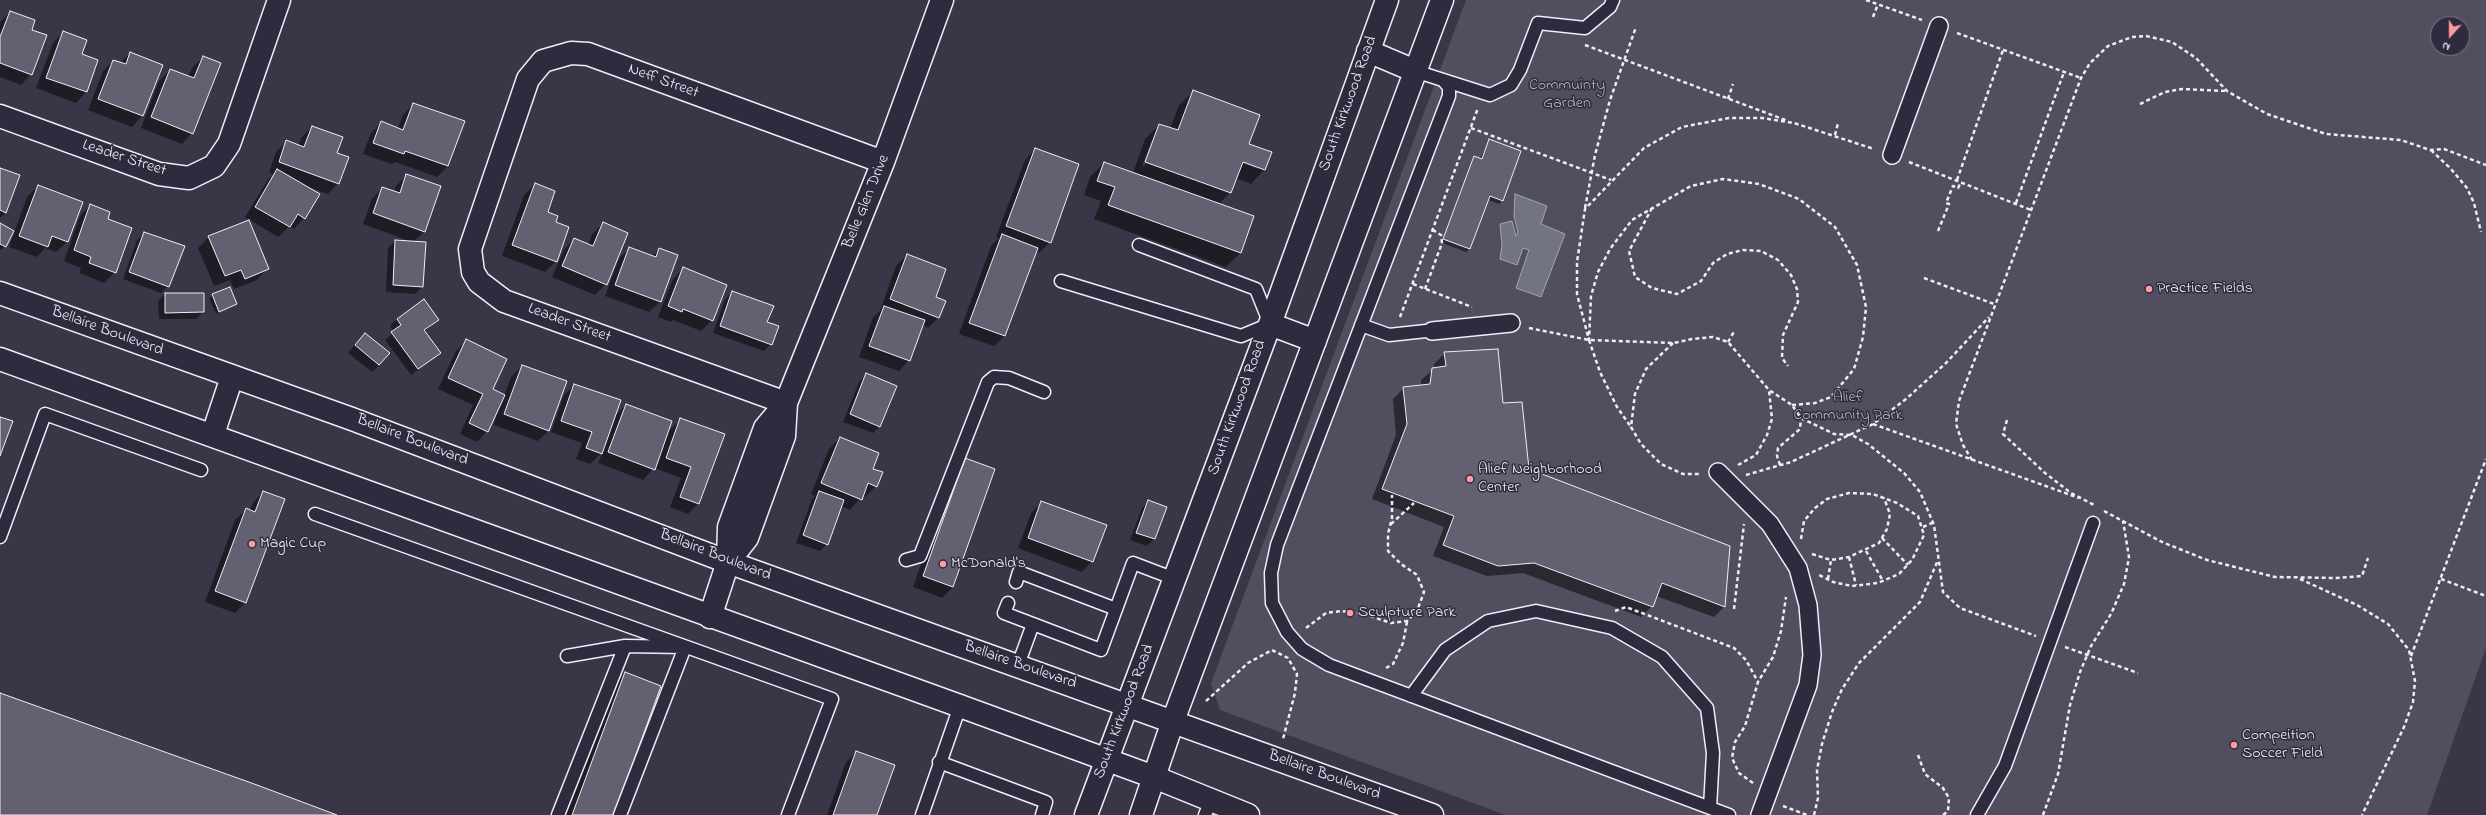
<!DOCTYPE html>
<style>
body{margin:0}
#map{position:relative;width:2486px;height:815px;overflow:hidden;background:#3a3648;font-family:"Indie Flower",sans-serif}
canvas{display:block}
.north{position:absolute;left:2430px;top:16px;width:40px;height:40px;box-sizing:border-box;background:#2f2a3d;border:1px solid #797a88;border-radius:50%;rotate:201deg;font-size:11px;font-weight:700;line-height:16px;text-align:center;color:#e8f1f8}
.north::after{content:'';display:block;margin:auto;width:14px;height:18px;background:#ff9aa2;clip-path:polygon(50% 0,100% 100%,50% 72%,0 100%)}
</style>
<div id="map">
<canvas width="2486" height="815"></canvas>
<div class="north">N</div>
</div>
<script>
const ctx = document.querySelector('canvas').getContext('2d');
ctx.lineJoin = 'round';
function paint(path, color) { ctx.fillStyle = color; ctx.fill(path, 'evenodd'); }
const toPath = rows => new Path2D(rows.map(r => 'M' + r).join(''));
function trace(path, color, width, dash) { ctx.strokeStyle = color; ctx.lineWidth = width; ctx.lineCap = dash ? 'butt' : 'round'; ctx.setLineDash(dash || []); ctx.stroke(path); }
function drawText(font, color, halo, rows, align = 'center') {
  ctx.font = font + ' "Indie Flower",sans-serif'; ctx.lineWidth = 3; ctx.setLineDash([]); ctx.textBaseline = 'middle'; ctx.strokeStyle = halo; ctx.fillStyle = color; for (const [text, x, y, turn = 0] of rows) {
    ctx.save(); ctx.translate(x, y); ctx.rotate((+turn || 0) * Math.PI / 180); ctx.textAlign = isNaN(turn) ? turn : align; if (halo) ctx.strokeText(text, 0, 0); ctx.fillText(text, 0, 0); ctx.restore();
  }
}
paint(toPath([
 [1466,0,2486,0,2486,648,2427,815,1506,815,1220,710,1211,683],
 [2438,24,2462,24,2462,48,2438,48]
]), '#504e5f');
const water = toPath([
 [1515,194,1547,206,1541,224,1565,234,1541,297,1516,288,1529,250,1523,248,1517,265,1500,259,1502,245,1500,224,1512,221,1516,236,1518,233,1514,216,1515,194]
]);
paint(water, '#737482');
trace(water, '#a2a6b1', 1);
paint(toPath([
 [10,12,30,31,31,74,21,85,0,77,0,22],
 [63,32,80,55,97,61,86,92,76,103,36,88,53,43],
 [130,53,161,65,142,116,132,127,88,110,103,71,113,61,120,63],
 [203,57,192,133,182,144,141,128,159,81,170,70,188,77,192,68],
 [1193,92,1248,144,1264,170,1251,184,1236,178,1230,192,1219,204,1253,217,1240,253,1226,267,1094,219,1101,201,1084,195,1090,177,1104,163,1133,173,1145,139,1159,125,1170,129,1179,105],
 [1152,140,1154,140,1144,167,1142,166],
 [1238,159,1258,166,1258,169,1238,161],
 [413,104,463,122,448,166,437,177,395,162,392,164,363,154,371,133,381,123,398,129,403,115],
 [312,127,336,153,338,183,328,194,305,186,304,218,294,229,290,226,278,237,245,217,267,181,273,174,269,173,276,152,287,141,298,146,301,138],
 [1490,140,1502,201,1499,204,1488,200,1470,249,1466,252,1442,243,1474,160,1472,160,1474,157,1480,159],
 [1035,149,1050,242,1039,253,1036,252,1005,336,994,346,959,334,991,246,999,238,996,237,1025,160],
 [0,169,6,212,0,218],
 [407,175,439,187,424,232,413,242,422,287,415,294,386,292,388,248,395,241,412,242,363,224,372,199,382,188,394,192,396,186],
 [535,184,546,213,555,223,556,261,545,272,502,256,524,195],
 [38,186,67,242,56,252,45,248,37,257,9,247,27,197],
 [90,205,106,220,115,272,104,283,79,273,81,268,64,261,80,216],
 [0,224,13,231,2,250,0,249],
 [603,224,606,284,595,295,552,277,564,250,574,239,588,245,592,234],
 [145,233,168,286,161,293,123,279,137,240],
 [209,237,267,269,257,280,234,289,230,280,214,286,198,248],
 [629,248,652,256,660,249,660,302,649,312,605,296,619,259],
 [907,255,934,298,939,317,928,328,922,325,909,360,899,371,859,357,873,317,880,311,896,266],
 [683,269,712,320,701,331,673,320,671,322,658,317,673,279],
 [229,288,236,304,216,314,209,298],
 [733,292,766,323,771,344,764,351,713,333,725,299],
 [165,294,203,312,196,319,159,319,158,301],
 [397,319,438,320,424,332,439,353,411,375,385,340,394,332,390,326],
 [358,341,379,365,372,372,348,353],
 [466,341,491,390,504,396,511,377,522,366,549,430,538,441,494,425,498,408,487,431,477,442,460,434,473,405,438,389,456,351],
 [1445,353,1502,404,1528,470,1729,547,1724,607,1714,617,1656,596,1652,606,1641,617,1523,573,1487,576,1433,556,1444,527,1372,499,1396,435,1393,399,1404,388,1421,386,1421,380,1434,369,1434,364],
 [866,375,880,426,873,433,843,422,859,382],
 [575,385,613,418,626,405,667,433,681,419,724,435,699,503,688,514,670,507,681,478,654,468,643,480,598,463,603,452,590,464,576,459,582,443,551,432,564,395],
 [840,438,872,469,876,486,865,497,862,496,850,510,841,506,827,544,820,551,796,543,812,499,815,496,811,494,829,449],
 [965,459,994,470,953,587,942,598,913,587,954,470],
 [263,492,246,602,235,613,205,602,235,520,246,510,250,511,253,503],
 [1149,501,1166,508,1154,539,1147,546,1130,540,1142,508],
 [1042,502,1092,561,1082,572,1018,548,1031,513],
 [625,674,613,815,564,815,611,688],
 [857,752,876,815,827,815,846,762]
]), '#0007');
const building = toPath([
 [10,11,35,20,32,30,47,35,32,75,0,63,0,37,10,11],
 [63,31,87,40,82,54,98,60,87,92,46,78,63,31],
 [130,52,163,65,143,116,98,99,113,60,126,64,130,52],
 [203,56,221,63,193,134,151,117,170,69,194,78,203,56],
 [1193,90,1260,115,1249,144,1272,152,1265,170,1243,162,1231,193,1145,162,1159,124,1178,130,1193,90],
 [413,103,465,121,448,166,405,151,404,154,373,143,381,121,403,130,413,103],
 [312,126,343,137,337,153,349,157,339,184,279,162,286,140,304,147,312,126],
 [1489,139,1521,151,1503,201,1490,196,1470,249,1443,239,1474,156,1482,159,1489,139],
 [1035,148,1079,164,1051,243,1006,226,1035,148],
 [1104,162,1254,216,1241,253,1108,205,1115,187,1097,181,1104,162],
 [0,168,20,175,6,213,0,210,0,168],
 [277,169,320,194,305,219,298,214,290,227,255,207,277,169],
 [406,174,441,186,425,232,373,213,382,187,400,193,406,174],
 [535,183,555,191,548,212,558,216,556,222,569,227,557,262,512,245,535,183],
 [38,185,83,202,68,242,52,236,48,247,19,236,38,185],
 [90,204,110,212,108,219,132,228,116,273,89,263,91,257,74,250,90,204],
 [249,220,269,269,245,279,241,270,225,276,208,236,249,220],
 [603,222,628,233,607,285,562,266,574,238,593,246,603,222],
 [0,223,14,231,6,247,0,244,0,223],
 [144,232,185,246,169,287,129,272,144,232],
 [1002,234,1038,248,1005,336,969,323,1002,234],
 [395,240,426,242,423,287,393,285,395,240],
 [629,247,656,257,659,248,678,255,661,302,615,285,629,247],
 [907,254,946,269,936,297,946,301,939,318,890,299,907,254],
 [683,267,727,285,713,321,683,309,682,312,668,306,683,267],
 [230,287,237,304,219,312,212,294,230,287],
 [732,291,774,306,767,322,779,326,772,345,720,326,732,291],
 [165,293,204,293,204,312,165,313,165,293],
 [424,299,439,320,424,330,441,353,418,369,391,332,401,325,397,319,424,299],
 [884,306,925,320,910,361,869,346,884,306],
 [365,333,390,353,379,365,355,345,365,333],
 [466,339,507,359,493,389,505,395,488,432,469,423,483,394,448,378,466,339],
 [1498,349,1503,403,1522,402,1529,469,1730,546,1725,607,1662,583,1653,607,1534,563,1498,566,1443,545,1454,516,1382,489,1407,424,1403,387,1430,384,1432,368,1446,366,1444,352,1498,349],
 [522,365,567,381,549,431,504,414,522,365],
 [866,373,897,386,880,427,850,414,866,373],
 [574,384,621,400,602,454,586,448,592,432,561,421,574,384],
 [626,404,672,421,655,470,608,452,626,404],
 [0,417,13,421,0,456,0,417],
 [680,418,725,434,699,504,680,497,691,467,666,458,680,418],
 [840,437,879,453,873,469,883,472,877,487,868,483,862,500,821,483,840,437],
 [965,458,995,469,953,587,923,576,965,458],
 [263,491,285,499,246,603,215,591,246,508,255,512,263,491],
 [819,491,844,500,828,545,803,535,819,491],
 [1148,500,1167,507,1155,539,1136,533,1148,500],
 [1041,501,1107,525,1093,562,1028,538,1041,501],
 [625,672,661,686,614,815,572,815,625,672],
 [0,693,257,785,337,815,0,815,0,693],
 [856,751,895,765,877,815,833,815,856,751]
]);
paint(building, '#636171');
trace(building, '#e8f1f8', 1);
const service = toPath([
 [1415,71,1443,80,1449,87,1449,96,1277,545,1271,573,1272,603,1287,632,1302,649,1329,665,1729,815],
 [1443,80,1490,95,1511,85,1520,70,1538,23,1585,28,1610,7,1613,0],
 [1061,281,1241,336,1270,324,1256,289,1139,245],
 [1361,325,1389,335,1426,331],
 [315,514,832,699,788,815],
 [0,537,45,414,201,470],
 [906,560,920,556,988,382,994,377,1009,378,1044,392],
 [1016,582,1019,572,1116,609],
 [1008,603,1004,613,1033,624],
 [567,656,625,646,685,647,620,815],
 [1018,665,1033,624,1101,650,1133,563,1175,579],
 [1411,696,1445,650,1488,621,1536,611,1612,628,1662,657,1707,708,1713,753,1710,808],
 [939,762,1046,802,1042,815],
 [558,815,625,646],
 [922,815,960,706],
 [1205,815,1211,800],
 [1977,815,2005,766,2093,523]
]);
const pedestrian = toPath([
 [1892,155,1939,26],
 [1432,331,1511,323],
 [1718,472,1770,524,1798,568,1808,605,1812,655,1808,685,1760,815]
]);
const minor = toPath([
 [0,116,159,174,189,178,214,166,229,144,279,0],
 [786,403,504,301,479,282,473,272,470,249,528,79,543,61,571,53,588,54,883,162],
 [728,562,747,538,784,436,786,403],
 [710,617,728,562,729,527,765,428,786,403,883,162,942,0]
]);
const secondary = toPath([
 [1368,51,1415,71],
 [1270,324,1315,341],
 [1086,815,1270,324,1387,0],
 [1141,815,1173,721,1442,0]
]);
const primary = toPath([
 [0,293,352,419,728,562,1432,815],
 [0,359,960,706,1154,777,1248,815],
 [213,434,232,377]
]);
trace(service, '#e8f1f8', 15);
trace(pedestrian, '#e8f1f8', 20);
trace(minor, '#e8f1f8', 25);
trace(secondary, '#e8f1f8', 25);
trace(primary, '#e8f1f8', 25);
trace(toPath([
 [1866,0,1922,20],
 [1873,17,1878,4],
 [1957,33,2081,78],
 [1585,45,1788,121],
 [1728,99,1733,84],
 [2140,104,2165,92,2182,89,2226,91],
 [1471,128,1611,180],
 [1835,135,1838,123],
 [2431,150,2451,169,2467,188,2474,203,2481,232],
 [1909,162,2031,210],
 [1957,180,2003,50],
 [2016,203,2064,72],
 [1585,208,1595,155,1610,100,1636,27],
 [1652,208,1629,251,1635,277,1652,288,1677,294,1701,281,1713,263,1727,254,1743,250,1761,251,1778,260,1791,275,1797,289,1798,302,1783,335,1782,358,1788,366],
 [1938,231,1949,204,1946,203,1953,186,1958,188,1961,182],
 [1924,278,1994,304],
 [1413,284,1472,307],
 [1425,289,1442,243,1441,235,1433,230],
 [1400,317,1478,108],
 [1529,328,1589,340,1674,343,1692,339,1713,337,1728,342,1769,390,1792,405,1801,418,1834,434,1852,435,1868,444,1904,473,1920,492,1934,525,1943,592,1960,608,2036,636],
 [1589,340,1600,372,1617,407,1631,427],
 [1728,342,1735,330],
 [1673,343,1646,369,1635,394,1631,427,1641,444,1661,464,1683,474,1699,474],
 [1792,405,1815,403,1831,397,1854,369,1863,337,1866,307,1857,265,1835,227,1799,199,1759,184,1723,179,1691,186,1632,220,1610,249,1598,272,1591,296,1589,340,1577,294,1577,262,1585,209,1644,148,1682,127,1729,118,1762,118,1794,123,1874,149],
 [2007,420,2003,434,2045,473,2071,493,2096,506],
 [1873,424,2079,498],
 [1972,460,1963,445,1956,424,1959,401,2081,78,2090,63,2108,46,2132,37,2146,36,2172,42,2196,58,2227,91,2267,114,2326,134,2401,140,2430,150,2444,149,2486,165],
 [1738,465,1756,455,1767,435,1772,419,1769,390],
 [1780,465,1777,456,1778,448,1800,429,1801,418],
 [1746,475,1791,462,1873,424,1906,399,1946,363,1989,317],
 [2104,511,2162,542,2207,560,2275,577,2336,578,2362,576,2368,558],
 [1391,524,1414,503],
 [1923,527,1932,523],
 [1882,538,1908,565],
 [1801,539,1804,521,1815,508,1827,499,1849,493,1873,494,1897,503,1918,516,1924,535,1912,560,1899,574,1878,583,1852,586,1833,582,1819,575],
 [1866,551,1883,581],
 [1812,554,1831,560,1849,557,1879,543,1887,529,1890,514,1884,498],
 [1849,557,1856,585],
 [1828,579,1831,560],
 [2300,579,2357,605,2388,624,2409,650,2415,681,2413,702,2404,727,2362,815],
 [2441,579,2486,596],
 [1734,609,1744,524],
 [1615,611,1626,607,1734,648,1746,660,1758,682],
 [1306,628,1326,613,1341,611,1364,614,1391,623,1407,621,1417,611,1424,592,1417,575,1401,564,1388,551,1388,534,1392,518,1392,495],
 [2065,647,2138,673],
 [2411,656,2486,459],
 [1386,668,1393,664,1403,643,1407,622],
 [1206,701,1248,663,1272,650,1288,658,1297,674,1295,693,1283,739],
 [1918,755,1925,774,1943,788,1949,798,1948,811,1943,815],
 [1753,783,1739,773,1732,758,1735,742,1745,726,1758,682,1773,657,1781,631,1786,597],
 [1783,806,1807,815],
 [1814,815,1818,798,1817,770,1822,744,1832,712,1842,689,1859,663,1920,602,1938,560],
 [2043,815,2058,774,2070,705,2080,672,2091,646,2111,614,2124,584,2129,557,2123,521]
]), '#e8f1f8', 2.5, [4, 3]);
trace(service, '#2f2a3d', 12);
trace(pedestrian, '#2f2a3d', 17);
trace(minor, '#2f2a3d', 22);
trace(secondary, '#2f2a3d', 22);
trace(primary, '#2f2a3d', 22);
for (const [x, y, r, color] of [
 [2149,289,4,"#ff9aa2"],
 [1470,479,4,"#ff9aa2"],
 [252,544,4,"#ff9aa2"],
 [943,564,4,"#ff9aa2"],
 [1350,613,4,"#ff9aa2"],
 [2234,745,4,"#ff9aa2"]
]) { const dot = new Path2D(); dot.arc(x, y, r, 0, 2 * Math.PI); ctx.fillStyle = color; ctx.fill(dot); trace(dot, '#2f2a3d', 1.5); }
drawText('16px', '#e8f1f8', '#2f2a3d', [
 ["Neff Street",663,82,20],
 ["South Kirkwood Road",1349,104,-70],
 ["Leader Street",124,159,18],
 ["Belle Glen Drive",867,202,-68],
 ["Leader Street",569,324,20],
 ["Bellaire Boulevard",107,332,20],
 ["South Kirkwood Road",1238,408,-70],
 ["Bellaire Boulevard",412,441,21],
 ["Bellaire Boulevard",715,556,21],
 ["Bellaire Boulevard",1020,666,19],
 ["South Kirkwood Road",1125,712,-69],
 ["Bellaire Boulevard",1324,776,20]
]);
drawText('16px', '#b3b8c2', '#2f2a3d', [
 ["Commuinty",1567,86],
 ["Garden",1567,104],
 ["Alief",1848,398],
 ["Community Park",1848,416]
]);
drawText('16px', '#e8f1f8', '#2f2a3d', [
 ["Practice Fields",2157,289],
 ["Alief Neighborhood",1478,470],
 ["Center",1478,488],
 ["Magic Cup",260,544],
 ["McDonald's",951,564],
 ["Sculpture Park",1358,613],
 ["Compeition",2242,736],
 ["Soccer Field",2242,754]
], 'left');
</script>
